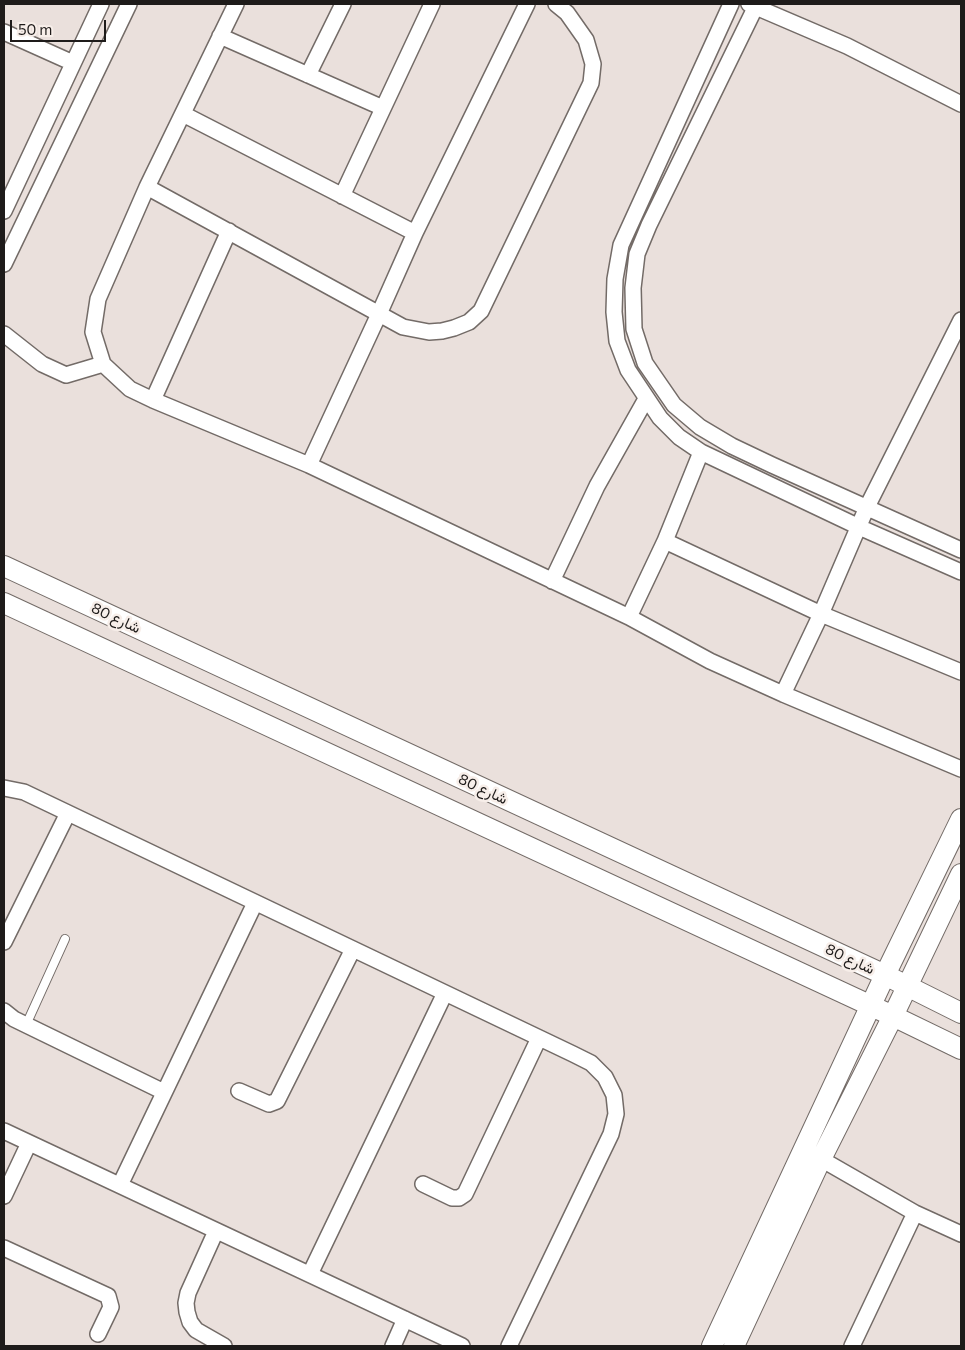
<!DOCTYPE html>
<meta charset="utf-8">
<style>
body{margin:0}
#map{position:relative;width:965px;height:1350px;overflow:hidden;background:#eae0dc;font-family:Commissioner,sans-serif}
canvas{display:block}
.frame{position:absolute;inset:0;border:5px solid #1e1b1a;pointer-events:none}
.scale{position:absolute;left:10px;top:20px;width:96px;height:22px;box-sizing:border-box;border:2px solid #1e1b1a;border-top:0;padding-left:6px;font-size:15px;line-height:18px;white-space:nowrap;color:#1e1b1a;-webkit-text-stroke:4px #f7eee9;paint-order:stroke}
</style>
<div id="map">
<canvas width="965" height="1350"></canvas>
<div class="frame"></div>
<div class="scale">50 m</div>
</div>
<script>
const ctx = document.querySelector('canvas').getContext('2d');
ctx.lineJoin = 'round';
const toPath = rows => new Path2D(rows.map(r => 'M' + r).join(''));
function trace(path, color, width, dash) { ctx.strokeStyle = color; ctx.lineWidth = width; ctx.lineCap = dash ? 'butt' : 'round'; ctx.setLineDash(dash || []); ctx.stroke(path); }
function drawText(font, color, halo, rows, align = 'center') {
  ctx.font = font + ' Commissioner,Vazirmatn,sans-serif'; ctx.lineWidth = 5; ctx.setLineDash([]); ctx.textBaseline = 'middle'; ctx.strokeStyle = halo; ctx.fillStyle = color; for (const [text, x, y, turn = 0] of rows) {
    ctx.save(); ctx.translate(x, y); ctx.rotate((+turn || 0) * Math.PI / 180); ctx.textAlign = isNaN(turn) ? turn : align; if (halo) ctx.strokeText(text, 0, 0); ctx.fillText(text, 0, 0); ctx.restore();
  }
}
const service = toPath([
 [26,1025,65,939]
]);
const minor = toPath([
 [236,4,147,187,98,299,93,332,103,364,130,389,153,400,309,465,629,617,710,661,783,694,961,769],
 [731,4,621,245,615,279,614,312,617,341,628,370,660,418,679,437,701,452,859,527,961,572],
 [749,4,847,46,961,104],
 [757,4,649,225,637,254,633,288,634,329,645,363,674,405,700,427,732,446,772,465,961,550],
 [4,32,73,63],
 [220,36,383,108],
 [308,75,343,4],
 [183,114,415,233],
 [147,187,403,327,429,332,442,331,454,328,469,322,481,311,591,83,593,64,586,40,567,13,556,4],
 [342,196,432,4],
 [4,211,101,4],
 [4,264,129,4],
 [4,334,42,364,66,375,103,364],
 [153,400,229,231],
 [309,465,379,314,415,233,527,4],
 [665,541,821,614,961,672],
 [552,581,597,486,646,399],
 [629,617,665,541,701,452],
 [783,694,821,614,867,507,961,320],
 [4,788,24,792,573,1054,591,1063,605,1077,614,1095,616,1114,611,1134,509,1346],
 [4,942,68,813],
 [4,1011,14,1019,164,1092],
 [239,1091,269,1104,277,1101,353,949],
 [4,1131,462,1346],
 [821,1159,915,1213,961,1234],
 [423,1184,452,1198,459,1198,465,1194,539,1038],
 [120,1185,255,903],
 [4,1196,29,1143],
 [216,1231,188,1293,186,1303,187,1312,190,1322,196,1330,224,1346],
 [4,1248,108,1296,111,1307,98,1334],
 [310,1274,445,993],
 [393,1346,405,1319],
 [852,1346,915,1213]
]);
const tertiary = toPath([
 [4,566,885,975,961,1013],
 [4,603,893,1016,961,1049],
 [712,1346,885,975,961,819],
 [734,1346,821,1159,893,1016,961,874]
]);
trace(service, '#736b67', 10);
trace(minor, '#736b67', 18);
trace(tertiary, '#736b67', 22);
trace(service, '#fff', 8);
trace(minor, '#fff', 15);
trace(tertiary, '#fff', 20);
drawText('15px', '#1e1b1a', '#f7eee9', [
 ["شارع 80",116,618,25],
 ["شارع 80",483,789,25],
 ["شارع 80",850,959,25]
]);
</script>
